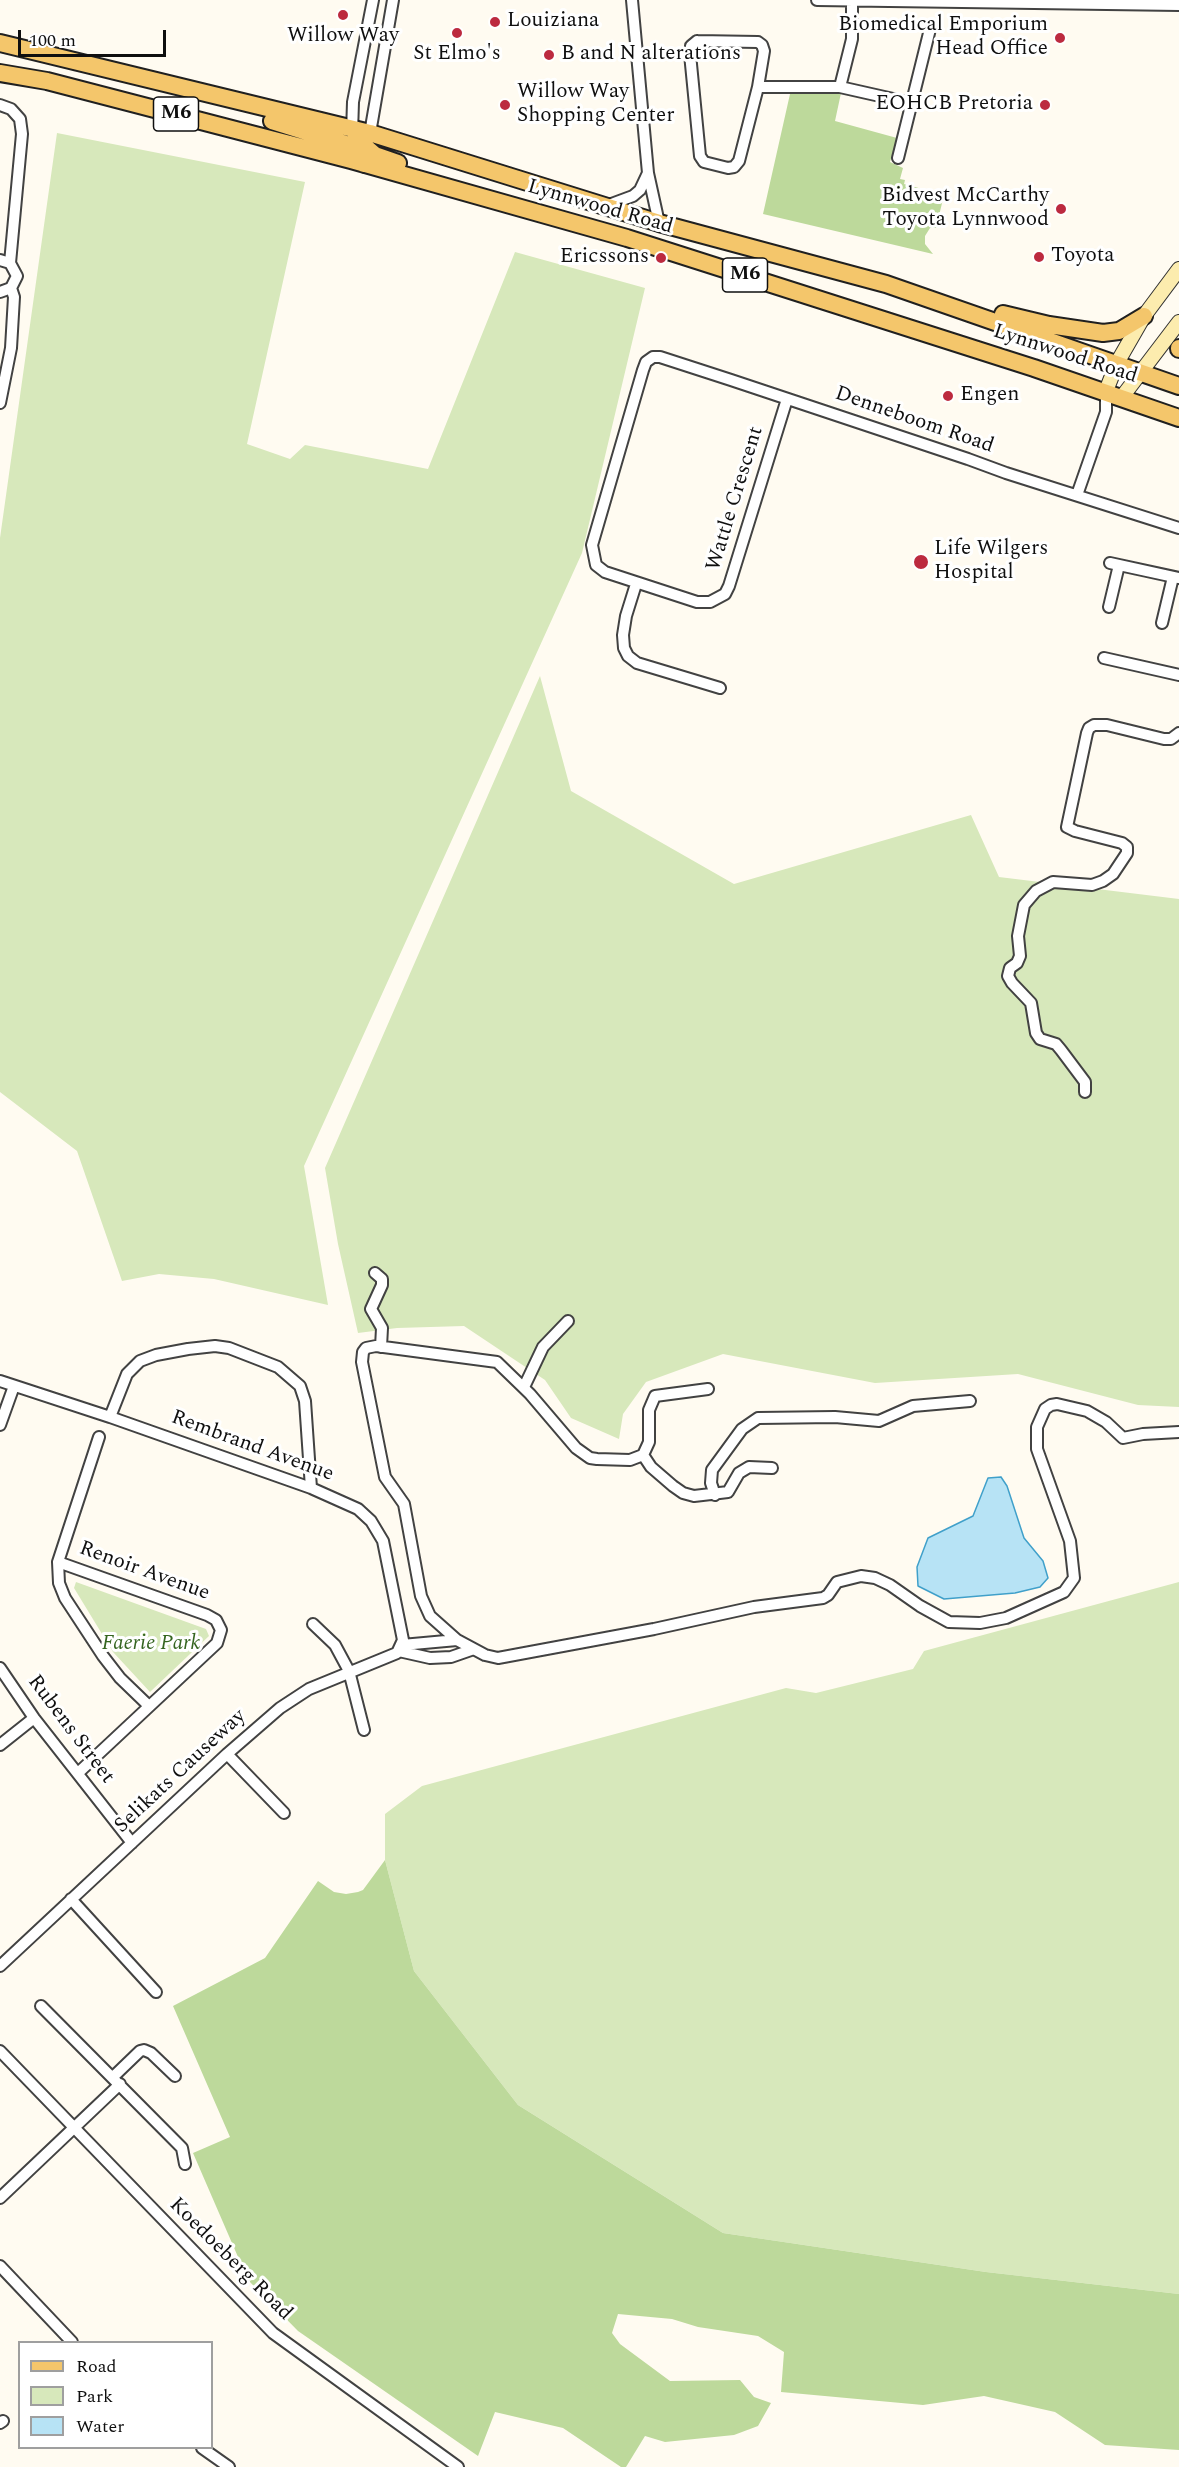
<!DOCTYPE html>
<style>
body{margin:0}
#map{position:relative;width:1179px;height:2467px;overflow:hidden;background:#fffbf1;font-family:Spectral,serif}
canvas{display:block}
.legend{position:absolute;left:18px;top:2341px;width:195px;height:108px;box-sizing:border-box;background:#fff;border:2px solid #9f9f9f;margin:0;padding:8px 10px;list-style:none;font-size:18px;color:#0f0f0f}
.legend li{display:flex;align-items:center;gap:12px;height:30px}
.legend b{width:30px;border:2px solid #9f9f9f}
.scale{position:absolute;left:18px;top:30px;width:148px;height:27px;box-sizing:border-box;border:3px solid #0f0f0f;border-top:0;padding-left:8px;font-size:18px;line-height:21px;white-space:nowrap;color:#0f0f0f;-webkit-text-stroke:4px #fff;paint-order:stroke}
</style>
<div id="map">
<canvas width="1179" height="2467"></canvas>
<ul class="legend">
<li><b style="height:8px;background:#f4c66b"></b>Road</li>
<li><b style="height:16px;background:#d7e8bb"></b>Park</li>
<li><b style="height:16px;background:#b7e3f5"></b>Water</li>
</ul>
<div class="scale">100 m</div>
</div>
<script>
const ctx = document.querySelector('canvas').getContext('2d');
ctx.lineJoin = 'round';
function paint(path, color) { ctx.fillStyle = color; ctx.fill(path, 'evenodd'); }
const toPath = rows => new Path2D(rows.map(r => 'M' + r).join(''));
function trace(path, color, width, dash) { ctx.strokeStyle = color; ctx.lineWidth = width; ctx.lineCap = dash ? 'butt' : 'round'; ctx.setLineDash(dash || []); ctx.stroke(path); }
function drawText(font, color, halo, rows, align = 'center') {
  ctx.font = font + ' Spectral,serif'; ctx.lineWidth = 6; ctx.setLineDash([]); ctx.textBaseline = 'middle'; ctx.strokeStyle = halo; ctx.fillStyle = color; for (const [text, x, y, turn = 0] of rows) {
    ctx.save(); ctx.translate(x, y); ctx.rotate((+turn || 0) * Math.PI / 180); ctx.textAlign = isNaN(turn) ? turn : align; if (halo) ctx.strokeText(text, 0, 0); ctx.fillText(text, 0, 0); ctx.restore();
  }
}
paint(toPath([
 [57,133,305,182,247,444,290,459,305,445,428,469,515,252,645,288,582,553,304,1166,328,1305,214,1279,159,1274,122,1281,77,1151,0,1092,0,538],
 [540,676,571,791,734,884,971,815,999,877,1179,899,1179,1407,1138,1405,1018,1374,875,1383,723,1354,646,1382,623,1414,619,1439,571,1418,545,1380,464,1326,397,1328,358,1333,338,1244,325,1168],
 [76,1582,206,1629,209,1636,150,1692,113,1652,74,1588],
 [1179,1582,1179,2294,986,2272,723,2233,518,2105,414,1971,385,1860,385,1814,422,1786,786,1688,816,1693,913,1669,924,1651]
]), '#d7e8bb');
paint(toPath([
 [841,93,835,121,897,138,890,162,903,168,900,179,905,180,904,184,944,195,936,228,930,228,925,236,925,244,933,254,763,214,790,94],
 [385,1860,414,1971,518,2105,723,2233,986,2272,1179,2294,1179,2450,1105,2445,1055,2412,984,2396,923,2405,781,2392,784,2352,758,2336,698,2327,672,2319,618,2314,612,2333,620,2344,670,2381,740,2380,754,2397,771,2403,758,2426,734,2435,665,2442,645,2436,626,2467,621,2467,563,2428,495,2412,478,2456,298,2331,248,2280,193,2153,230,2137,173,2006,265,1958,318,1881,334,1892,346,1894,358,1892,363,1890]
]), '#bdd99b');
const water = toPath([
 [1001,1477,1007,1486,1024,1538,1043,1561,1048,1578,1040,1587,1015,1593,944,1599,918,1586,917,1567,928,1538,973,1516,988,1478,1001,1477]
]);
paint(water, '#b7e3f5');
trace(water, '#40a0ca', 1.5);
const minor = toPath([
 [632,0,648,173,659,223],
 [817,0,1179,5],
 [697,41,758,42,762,45,764,51,758,87,739,161,734,167,728,168,704,162,700,156,690,54,691,46,697,41],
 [758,87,840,87,911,103],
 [840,87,852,39,852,1],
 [0,105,11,109,20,119,22,134,10,263],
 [352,133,353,102,373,0],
 [369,139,393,0],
 [898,158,931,25],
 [606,206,633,196,640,190,648,173],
 [0,260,10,263,17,276,11,288,0,292],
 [787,399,729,586,725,594,710,602,697,602,605,572,596,565,592,545,643,370,646,362,653,357,660,357,731,380,968,459,1006,473,1179,528],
 [0,403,11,348,14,297,11,288],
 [1077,495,1106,412,1106,391],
 [1110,563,1179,578],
 [636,584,626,616,623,635,624,648,628,656,637,663,720,688],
 [1109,607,1119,565],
 [1162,623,1173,577],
 [1104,658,1179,675],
 [1085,1092,1085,1082,1061,1050,1056,1044,1040,1039,1036,1033,1031,1003,1012,983,1008,976,1010,968,1017,963,1020,956,1018,936,1024,905,1036,891,1053,882,1092,885,1103,881,1113,874,1127,853,1127,847,1122,843,1075,831,1067,827,1087,733,1089,728,1094,725,1107,725,1164,739,1171,739,1179,733],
 [375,1273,382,1279,382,1285,371,1309,382,1328,381,1347],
 [0,1381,110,1417,311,1488,358,1509,371,1521,383,1541,403,1640,397,1653,309,1689,280,1708,227,1754,0,1966],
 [524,1387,543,1347,568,1321],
 [708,1389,655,1396,649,1410,649,1442,643,1455,630,1460,597,1459,590,1458,576,1448,530,1394,497,1362,376,1346,366,1348,363,1352,362,1362,385,1477,404,1504,421,1596,430,1616,457,1640,485,1655,498,1658,654,1629,754,1607,823,1598,828,1595,837,1582,861,1576,875,1578,890,1585,920,1606,949,1622,980,1623,1006,1618,1064,1592,1074,1578,1070,1541,1037,1449,1037,1427,1045,1409,1051,1405,1057,1404,1087,1411,1106,1422,1123,1438,1143,1434,1179,1432],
 [110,1417,127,1374,140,1361,156,1355,188,1349,215,1346,229,1348,278,1367,300,1386,305,1401,311,1488],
 [0,1425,14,1386],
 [99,1437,58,1562,59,1583,65,1598,103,1656,120,1678,149,1706],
 [643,1455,651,1467,673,1486,683,1493,694,1496,728,1492,739,1473,749,1467,772,1468],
 [715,1495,711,1483,712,1470,742,1429,758,1418,835,1417,879,1421,913,1406,970,1401],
 [58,1562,207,1615,216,1620,221,1630,217,1643,78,1773],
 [313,1624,335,1645,349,1671,364,1730],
 [402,1645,457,1640],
 [399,1651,430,1658,451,1657,474,1649],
 [0,1668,34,1718,132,1843],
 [0,1745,34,1718],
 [227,1754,284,1813],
 [71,1899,156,1992],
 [41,2006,182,2148,185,2164],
 [0,2051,273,2333,458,2467],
 [113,2077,140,2051,144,2050,151,2053,175,2076],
 [0,2198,120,2084],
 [0,2266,72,2342],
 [0,2423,3,2421],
 [202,2448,229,2467]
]);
const secondary = toPath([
 [1106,391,1117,363,1144,316,1179,269],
 [1122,397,1179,322]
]);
const primary = toPath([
 [0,43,370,133,659,223,886,284,1179,386],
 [0,73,47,81,351,160,627,238,1034,368,1179,418],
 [272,121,352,146,364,164],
 [356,135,361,143,375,155,398,163],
 [1003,314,1049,325,1103,333,1119,331,1144,316],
 [1179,348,1179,349]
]);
trace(minor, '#424242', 14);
trace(secondary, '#313131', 16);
trace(primary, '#202020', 20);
trace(minor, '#fff', 10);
trace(secondary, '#fcecae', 14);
trace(primary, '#f4c66b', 16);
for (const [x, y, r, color] of [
 [343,15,6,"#bc2a3f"],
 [495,22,6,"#bc2a3f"],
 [457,33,6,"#bc2a3f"],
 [1060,38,6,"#bc2a3f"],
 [549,55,6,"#bc2a3f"],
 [505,105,6,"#bc2a3f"],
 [1045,105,6,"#bc2a3f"],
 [1061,209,6,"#bc2a3f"],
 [1039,257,6,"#bc2a3f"],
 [661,258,6,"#bc2a3f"],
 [948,396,6,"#bc2a3f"],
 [921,562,8,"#bc2a3f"]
]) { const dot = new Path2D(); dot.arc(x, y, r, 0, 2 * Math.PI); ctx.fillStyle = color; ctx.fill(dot); trace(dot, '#fff', 2); }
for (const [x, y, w] of [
 [176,114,45],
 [745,275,45]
]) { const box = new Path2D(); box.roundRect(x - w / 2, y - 17, w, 34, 4.5); ctx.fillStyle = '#fff'; ctx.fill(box); trace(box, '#0f0f0f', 1.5); }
drawText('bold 20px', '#0f0f0f', null, [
 ["M6",176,114],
 ["M6",745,275]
]);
drawText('21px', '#0f0f0f', '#fff', [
 ["Louiziana",507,22],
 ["Biomedical Emporium",1048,26,"right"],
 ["Head Office",1048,50,"right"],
 ["Willow Way",343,37,"center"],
 ["St Elmo's",457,55,"center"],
 ["B and N alterations",561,55],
 ["Willow Way",517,93],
 ["Shopping Center",517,117],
 ["EOHCB Pretoria",1033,105,"right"],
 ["Bidvest McCarthy",1049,197,"right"],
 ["Toyota Lynnwood",1049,221,"right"],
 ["Toyota",1051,257],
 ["Ericssons",649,258,"right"],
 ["Engen",960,396],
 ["Life Wilgers",934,550],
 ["Hospital",934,574]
], 'left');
drawText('21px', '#0f0f0f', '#fff', [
 ["Lynnwood Road",600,208,16],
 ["Lynnwood Road",1065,355,18],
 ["Denneboom Road",914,421,19],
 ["Wattle Crescent",736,499,-73],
 ["Rembrand Avenue",252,1447,20],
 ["Renoir Avenue",144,1572,20],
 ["Rubens Street",70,1730,53],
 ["Selikats Causeway",181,1772,-43],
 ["Koedoeberg Road",230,2260,45]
]);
drawText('italic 21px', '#356520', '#fff', [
 ["Faerie Park",151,1645]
]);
</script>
